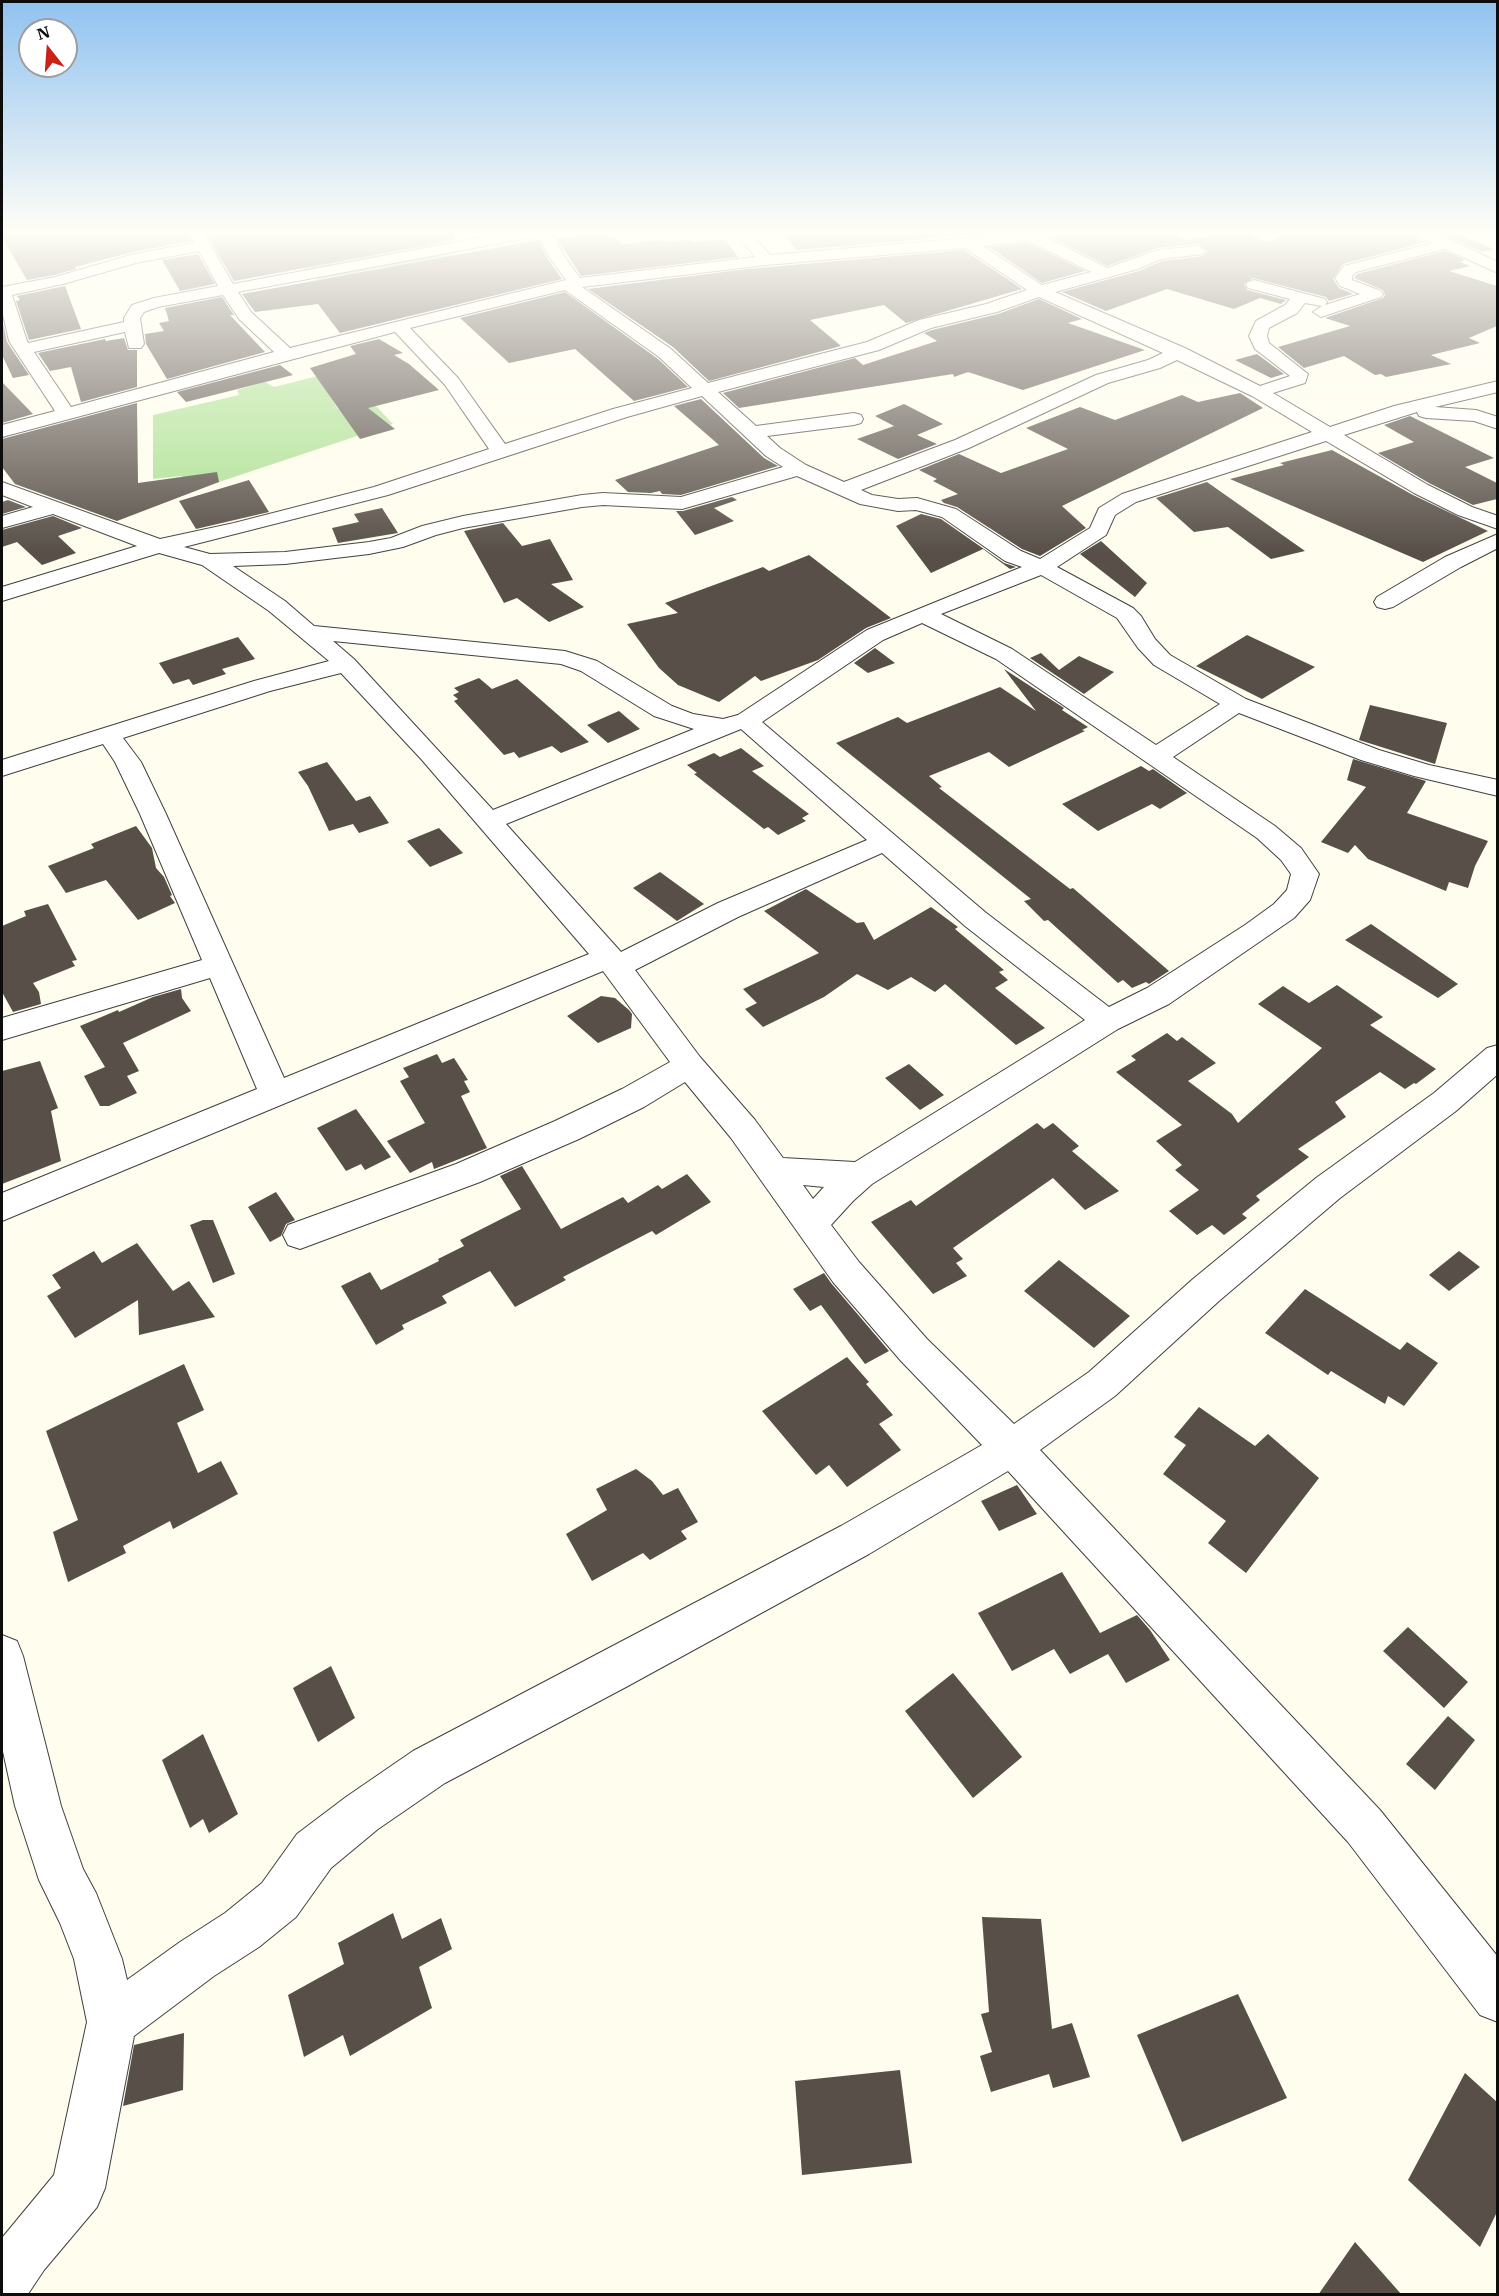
<!DOCTYPE html>
<style>
body{margin:0}
#map{position:relative;width:1499px;height:2296px;overflow:hidden;background:#fffded;font-family:"IBM Plex Serif",serif}
canvas{display:block}
.frame{position:absolute;inset:0;border:3px solid #0d0d0d;pointer-events:none}
.north{position:absolute;left:18px;top:18px;width:60px;height:60px;box-sizing:border-box;background:#fff;border:2px solid #9e9e9e;border-radius:50%;rotate:343deg;font-size:16px;font-weight:700;line-height:24px;text-align:center;color:#0d0d0d}
.north::after{content:'';display:block;margin:auto;width:21px;height:27px;background:#ca2218;clip-path:polygon(50% 0,100% 100%,50% 72%,0 100%)}
</style>
<div id="map">
<canvas width="1499" height="2296"></canvas>
<div class="frame"></div>
<div class="north">N</div>
</div>
<script>
const ctx = document.querySelector('canvas').getContext('2d');
ctx.lineJoin = 'round';
function paint(path, color) { ctx.fillStyle = color; ctx.fill(path, 'evenodd'); }
const toPath = rows => new Path2D(rows.map(r => 'M' + r).join(''));
function trace(path, color, width, dash) { ctx.strokeStyle = color; ctx.lineWidth = width; ctx.lineCap = dash ? 'butt' : 'round'; ctx.setLineDash(dash || []); ctx.stroke(path); }
paint(toPath([
 [375,232,411,232,416,238,456,245,457,254,434,266,317,280,280,248,377,236],
 [318,376,338,409,375,405,393,424,207,486,185,491,182,476,153,479,153,415,239,395,237,390,265,382,274,387]
]), '#abe090');
paint(toPath([
 [2,232,187,232,191,241,133,252,75,267,76,269,54,275,27,280,2,237],
 [243,232,455,232,455,240,234,281,208,237],
 [781,232,1003,232,797,250],
 [1061,232,1168,232,1185,240,1226,232,1244,232,1267,243,1289,232,1418,232,1420,239,1426,242,1343,264,1333,279,1339,288,1353,294,1329,301,1326,297,1253,278,1244,284,1247,290,1286,300,1281,304,1260,298,1234,309,1167,289,1106,311,1062,292,1139,271,1162,261,1203,256,1208,251,1198,244,1158,248,1107,266,1053,238,1059,236],
 [1439,232,1451,232,1494,249,1482,252],
 [607,234,610,237,615,237,622,245,657,240,670,242,689,239,692,242,725,239,738,257,581,276,557,238],
 [539,240,547,258,562,279,340,333,318,304,255,312,242,294],
 [1027,242,1085,271,1042,283,989,247],
 [964,250,1022,289,906,323,884,305,810,320,841,346,709,381,673,347,588,289,747,269],
 [1445,251,1465,260,1460,262,1470,266,1449,271,1497,286,1497,326,1469,338,1480,343,1431,355,1451,364,1386,377,1381,374,1375,375,1344,356,1304,368,1278,347,1350,326,1325,318,1383,298,1385,295,1383,290,1354,278,1357,274],
 [198,254,215,284,180,291,162,260],
 [65,286,81,329,29,340,16,301,20,300,17,296],
 [565,292,658,359,688,387,634,401,575,349,509,363,460,318],
 [222,297,234,315,230,315,265,352,167,379,146,344,145,334,164,331,159,323,169,321,165,308],
 [1039,299,1082,319,1068,323,1145,350,1023,390,968,372,954,377,953,374,739,408,723,393,855,358,863,365,937,341,924,333,932,330,998,314],
 [2,318,7,342,29,375,13,378,2,355],
 [124,338,128,350,137,350,137,387,81,402,71,367,50,371,38,353,105,339,106,341],
 [379,339,403,353,394,355,409,364,439,390,368,408,395,429,360,439,310,368,356,354,350,346],
 [1257,354,1284,374,1271,378,1235,360],
 [280,365,293,375,186,402,177,392],
 [2,382,33,414,2,423],
 [1240,393,1263,408,1062,506,1086,528,1040,556,1022,549,957,507,944,503,941,500,958,494,933,481,937,479,919,470,959,454,1001,473,1068,449,1026,428,1080,407,1115,420,1182,395,1198,402],
 [701,399,764,458,778,466,681,495,662,494,660,491,651,493,628,492,615,480,719,445,674,406],
 [137,403,138,483,217,472,219,482,117,521,15,484,2,467,2,439],
 [904,404,943,424,917,435,937,444,898,459,857,439,894,426,875,416],
 [1410,416,1494,458,1465,467,1497,483,1497,499,1473,505,1429,483,1378,453,1414,442,1384,425],
 [1332,450,1413,495,1488,531,1423,562,1230,479,1284,465,1280,463],
 [249,480,269,512,196,529,179,501],
 [1207,482,1305,551,1271,559,1228,527,1194,532,1156,498],
 [732,497,737,500,714,508,734,521,695,535,676,511,683,511],
 [8,500,26,507,2,514,2,502],
 [382,508,398,533,338,543,332,528,359,522,354,514],
 [921,514,941,519,1004,563,1016,567,1010,569,983,549,931,573,896,526],
 [53,516,82,528,58,536,76,553,42,565,17,542,2,547,2,530],
 [503,523,522,546,550,539,573,580,551,584,584,607,549,622,517,598,504,603,464,531],
 [1101,541,1147,583,1135,597,1080,554],
 [809,555,891,618,866,628,818,660,761,681,755,676,719,702,678,685,659,668,627,624,678,613,665,603,763,567,769,571],
 [1247,635,1315,667,1262,699,1196,666],
 [238,637,255,659,222,669,226,674,193,685,189,679,173,684,159,663],
 [875,648,895,663,868,673,854,663],
 [1041,653,1059,670,1079,656,1114,672,1084,694,1030,658],
 [1004,669,1064,708,1062,710,1088,727,1082,730,1085,731,1009,767,989,752,929,776,942,787,939,788,1070,889,1073,888,1169,971,1149,984,1146,982,1132,988,1123,980,1118,983,1048,920,1044,921,1024,901,1031,899,836,743,898,717,907,723,1000,687,1036,711],
 [479,678,492,689,517,679,589,742,561,753,552,746,519,758,514,752,504,755,454,701,458,699,453,695,459,692,454,688],
 [1370,705,1447,723,1435,764,1359,740],
 [619,711,640,729,608,743,587,725],
 [741,748,764,766,752,771,809,814,802,818,806,821,778,835,768,827,764,829,694,774,697,773,687,765,714,753,720,757],
 [1353,759,1426,781,1407,813,1488,841,1475,866,1468,888,1449,882,1446,891,1368,859,1355,845,1348,853,1321,842,1366,787,1347,780],
 [327,762,356,801,370,796,389,823,359,833,353,824,329,831,308,786,298,772],
 [1141,766,1149,771,1153,769,1187,793,1160,809,1152,804,1098,831,1062,804],
 [136,826,152,848,156,868,164,877,172,895,170,896,175,903,138,920,106,880,66,893,48,866,94,848,91,844],
 [439,828,463,853,430,867,407,841],
 [660,872,704,904,677,921,633,888],
 [806,889,857,923,864,922,874,940,931,907,958,927,955,929,1004,970,999,972,1008,980,995,988,1045,1028,1016,1045,945,984,935,992,911,977,888,990,857,974,824,997,763,1027,745,1009,757,1003,743,989,819,953,764,911],
 [48,904,77,960,72,961,75,966,33,983,39,992,41,1004,13,1012,2,992,2,926,26,916,24,911],
 [1371,924,1458,984,1438,998,1345,940],
 [1337,985,1383,1017,1370,1025,1436,1069,1416,1084,1414,1083,1405,1089,1380,1072,1335,1102,1346,1117,1298,1149,1309,1157,1256,1196,1260,1200,1242,1214,1247,1218,1224,1235,1212,1225,1197,1235,1169,1211,1199,1190,1175,1170,1182,1165,1156,1141,1182,1125,1116,1072,1136,1060,1131,1056,1167,1033,1177,1041,1182,1037,1216,1063,1188,1081,1232,1114,1238,1123,1322,1048,1258,1004,1283,986,1309,1003],
 [181,989,182,998,191,1011,123,1043,139,1071,127,1076,137,1093,109,1106,100,1106,84,1076,105,1067,80,1026,118,1010,119,1012,153,997],
 [601,996,615,998,629,1010,632,1014,631,1028,598,1043,567,1016],
 [437,1054,442,1063,454,1058,468,1080,464,1081,470,1092,461,1096,487,1148,434,1169,432,1162,410,1173,387,1141,425,1123,400,1081,409,1077,403,1068],
 [40,1061,58,1108,51,1111,61,1161,2,1184,2,1071],
 [909,1064,944,1095,920,1110,885,1078],
 [356,1109,391,1157,365,1170,361,1164,346,1171,317,1128],
 [1037,1123,1044,1129,1053,1123,1079,1146,1072,1151,1119,1191,1085,1210,1053,1178,953,1248,963,1259,956,1263,967,1276,933,1294,871,1222,911,1200,916,1206],
 [522,1166,561,1229,623,1197,628,1203,658,1185,662,1189,687,1174,711,1202,656,1235,652,1231,563,1277,566,1280,515,1307,490,1271,442,1296,447,1303,402,1325,404,1329,376,1345,341,1286,370,1272,381,1290,439,1261,438,1259,464,1246,460,1240,521,1209,500,1176],
 [276,1192,295,1220,286,1224,281,1236,270,1242,248,1207],
 [203,1220,213,1220,235,1274,213,1283,190,1225],
 [137,1243,173,1291,189,1281,215,1317,139,1335,138,1300,75,1338,47,1296,61,1288,52,1275,94,1251,102,1263],
 [1459,1251,1480,1267,1449,1291,1429,1275],
 [1059,1260,1130,1316,1094,1348,1024,1291],
 [824,1273,831,1283,889,1351,865,1364,821,1305,810,1311,793,1289],
 [1305,1289,1400,1350,1407,1342,1438,1363,1404,1406,1388,1396,1385,1404,1331,1371,1328,1375,1265,1333],
 [847,1357,869,1382,866,1384,893,1415,879,1424,901,1450,847,1487,829,1465,816,1475,762,1411],
 [184,1364,204,1410,177,1423,198,1473,221,1461,238,1494,173,1529,170,1521,123,1546,126,1553,68,1582,53,1532,78,1520,46,1431],
 [1199,1407,1255,1446,1268,1434,1319,1478,1246,1573,1208,1543,1226,1521,1163,1474,1186,1445,1174,1437],
 [636,1469,652,1481,663,1495,678,1488,698,1522,681,1531,687,1539,650,1560,643,1553,592,1581,566,1534,607,1510,596,1489],
 [1017,1485,1037,1514,999,1531,981,1501],
 [1062,1572,1100,1633,1137,1615,1150,1630,1170,1660,1126,1683,1108,1654,1070,1674,1054,1649,1012,1671,978,1613],
 [1408,1627,1468,1682,1444,1708,1383,1651],
 [331,1666,355,1718,318,1742,293,1688],
 [953,1673,1022,1757,973,1798,905,1711],
 [1448,1716,1475,1740,1435,1790,1406,1764],
 [203,1734,238,1814,209,1833,203,1819,190,1828,162,1760],
 [393,1913,402,1939,441,1918,452,1949,419,1967,432,2008,350,2056,343,2035,304,2057,288,1995,344,1964,338,1943],
 [982,1917,1041,1919,1052,2029,1072,2023,1090,2077,1053,2088,1049,2074,991,2092,980,2056,992,2052,981,2014,989,2012],
 [1238,1994,1287,2098,1182,2142,1137,2035],
 [184,2033,183,2090,123,2106,134,2045],
 [900,2070,912,2163,802,2175,795,2081],
 [1465,2073,1497,2102,1497,2212,1480,2247,1408,2180],
 [1355,2242,1402,2295,1318,2295]
]), '#574f48');
const minor = toPath([
 [189,232,203,232,233,284,511,232,552,232,564,256,580,278,755,257,735,232,750,232,770,255,980,237,1020,232,1059,232,1057,235,1046,237,1107,268,1158,250,1198,246,1206,251,1203,254,1161,259,1138,269,1055,292,1185,348,1260,386,1290,376,1255,349,1249,336,1256,321,1285,305,1290,299,1248,288,1246,285,1248,282,1254,280,1325,299,1327,302,1325,305,1360,294,1340,286,1335,278,1344,266,1432,243,1421,237,1420,232,1434,232,1498,262,1498,273,1445,249,1356,272,1352,276,1352,280,1381,291,1383,294,1381,297,1321,317,1313,312,1322,306,1305,303,1297,313,1269,328,1267,336,1269,343,1308,374,1305,383,1273,393,1330,427,1394,406,1498,381,1498,392,1435,407,1476,410,1498,417,1498,429,1474,421,1426,418,1419,416,1417,412,1344,435,1428,485,1472,507,1498,516,1498,529,1458,515,1414,493,1326,441,1136,502,1115,515,1106,535,1057,567,1133,608,1141,616,1155,639,1170,655,1246,699,1379,750,1429,765,1498,780,1498,796,1414,776,1361,760,1239,713,1173,757,1275,826,1301,848,1319,874,1310,900,1294,918,1169,1004,1118,1029,872,1184,853,1201,831,1225,859,1262,927,1339,1014,1424,1089,1372,1193,1279,1316,1178,1434,1093,1487,1048,1498,1045,1498,1074,1456,1111,1340,1198,1219,1301,1115,1396,1040,1450,1380,1810,1498,1957,1498,2022,1480,2015,1348,1842,1008,1471,869,1554,626,1687,445,1783,378,1829,331,1868,296,1917,259,1947,214,1976,134,2036,105,2188,97,2207,44,2270,28,2294,2,2294,2,2238,54,2175,87,2022,74,1959,60,1923,39,1880,15,1806,2,1747,2,1635,17,1641,23,1656,61,1806,83,1869,96,1893,122,1959,127,1980,180,1942,225,1913,262,1883,297,1834,346,1797,413,1751,841,1526,982,1445,901,1361,833,1282,731,1138,685,1082,644,1107,579,1139,480,1182,300,1249,288,1245,283,1235,288,1225,456,1164,555,1121,622,1089,670,1062,603,971,2,1221,2,1193,257,1089,210,978,2,1040,2,1018,202,960,140,814,115,762,103,744,2,776,2,760,254,681,329,661,269,611,202,565,159,553,2,601,2,587,137,546,53,514,2,528,2,516,33,507,2,495,2,482,160,539,234,523,374,487,489,449,445,385,395,332,2,437,2,425,55,411,9,341,2,310,2,287,55,277,134,254,194,243,189,232],
 [539,236,549,257,566,280,290,348,251,312,238,292,539,236],
 [1027,240,1091,272,1042,285,983,246,1027,240],
 [965,248,1027,290,986,304,919,320,867,342,708,383,671,349,582,287,766,265,965,248],
 [199,251,218,286,154,298,132,305,124,318,124,322,28,343,27,341,12,295,63,284,136,263,199,251],
 [565,290,659,357,692,388,613,409,505,444,458,378,410,328,565,290],
 [223,295,239,319,274,352,71,407,34,352,125,332,129,348,141,348,144,344,140,318,144,312,158,307,223,295],
 [1039,297,1163,353,1148,360,1096,375,955,440,844,482,806,465,780,448,767,436,854,425,861,423,863,419,861,415,854,413,756,426,718,392,879,350,931,328,997,312,1039,297],
 [1177,360,1252,396,1312,432,1122,494,1099,508,1090,528,1040,559,1021,551,956,509,917,498,898,499,872,495,861,490,969,448,1108,383,1160,368,1177,360],
 [702,396,766,456,783,467,681,497,603,493,582,495,463,516,422,526,391,538,369,542,285,552,210,554,184,547,388,495,627,417,702,396],
 [797,476,860,504,898,511,916,510,942,517,1005,561,1022,567,867,630,738,715,723,719,693,714,672,706,597,661,565,651,314,626,285,601,233,566,285,564,369,554,403,547,436,535,463,528,582,507,603,505,682,509,797,476],
 [1041,575,1117,618,1138,648,1154,665,1220,704,1156,745,1012,649,941,614,1041,575],
 [922,623,996,659,1257,838,1281,860,1291,874,1287,890,1274,904,1245,925,1147,988,1109,1007,985,912,762,722,883,640,922,623],
 [333,641,561,664,581,671,654,716,694,729,493,810,354,659,333,641],
 [341,673,422,760,589,954,284,1078,166,814,141,762,123,738,270,691,341,673],
 [741,729,867,840,718,903,621,952,506,824,741,729],
 [882,853,965,926,1085,1020,855,1162,783,1158,755,1120,700,1057,635,970,738,917,882,853],
 [803,1185,824,1187,813,1199,803,1185],
 [1498,534,1498,548,1461,567,1393,607,1385,609,1377,607,1374,602,1377,597,1445,557,1498,534]
]);
trace(minor, '#404040', 2);
paint(minor, '#fff');
const sky = ctx.createLinearGradient(0, 0, 0, 553);
sky.addColorStop(0, '#90c2f0');
sky.addColorStop(0.42, '#fffef7');
sky.addColorStop(1, '#fffef700');
ctx.fillStyle = sky;
ctx.fillRect(0, 0, 1499, 553);
</script>
